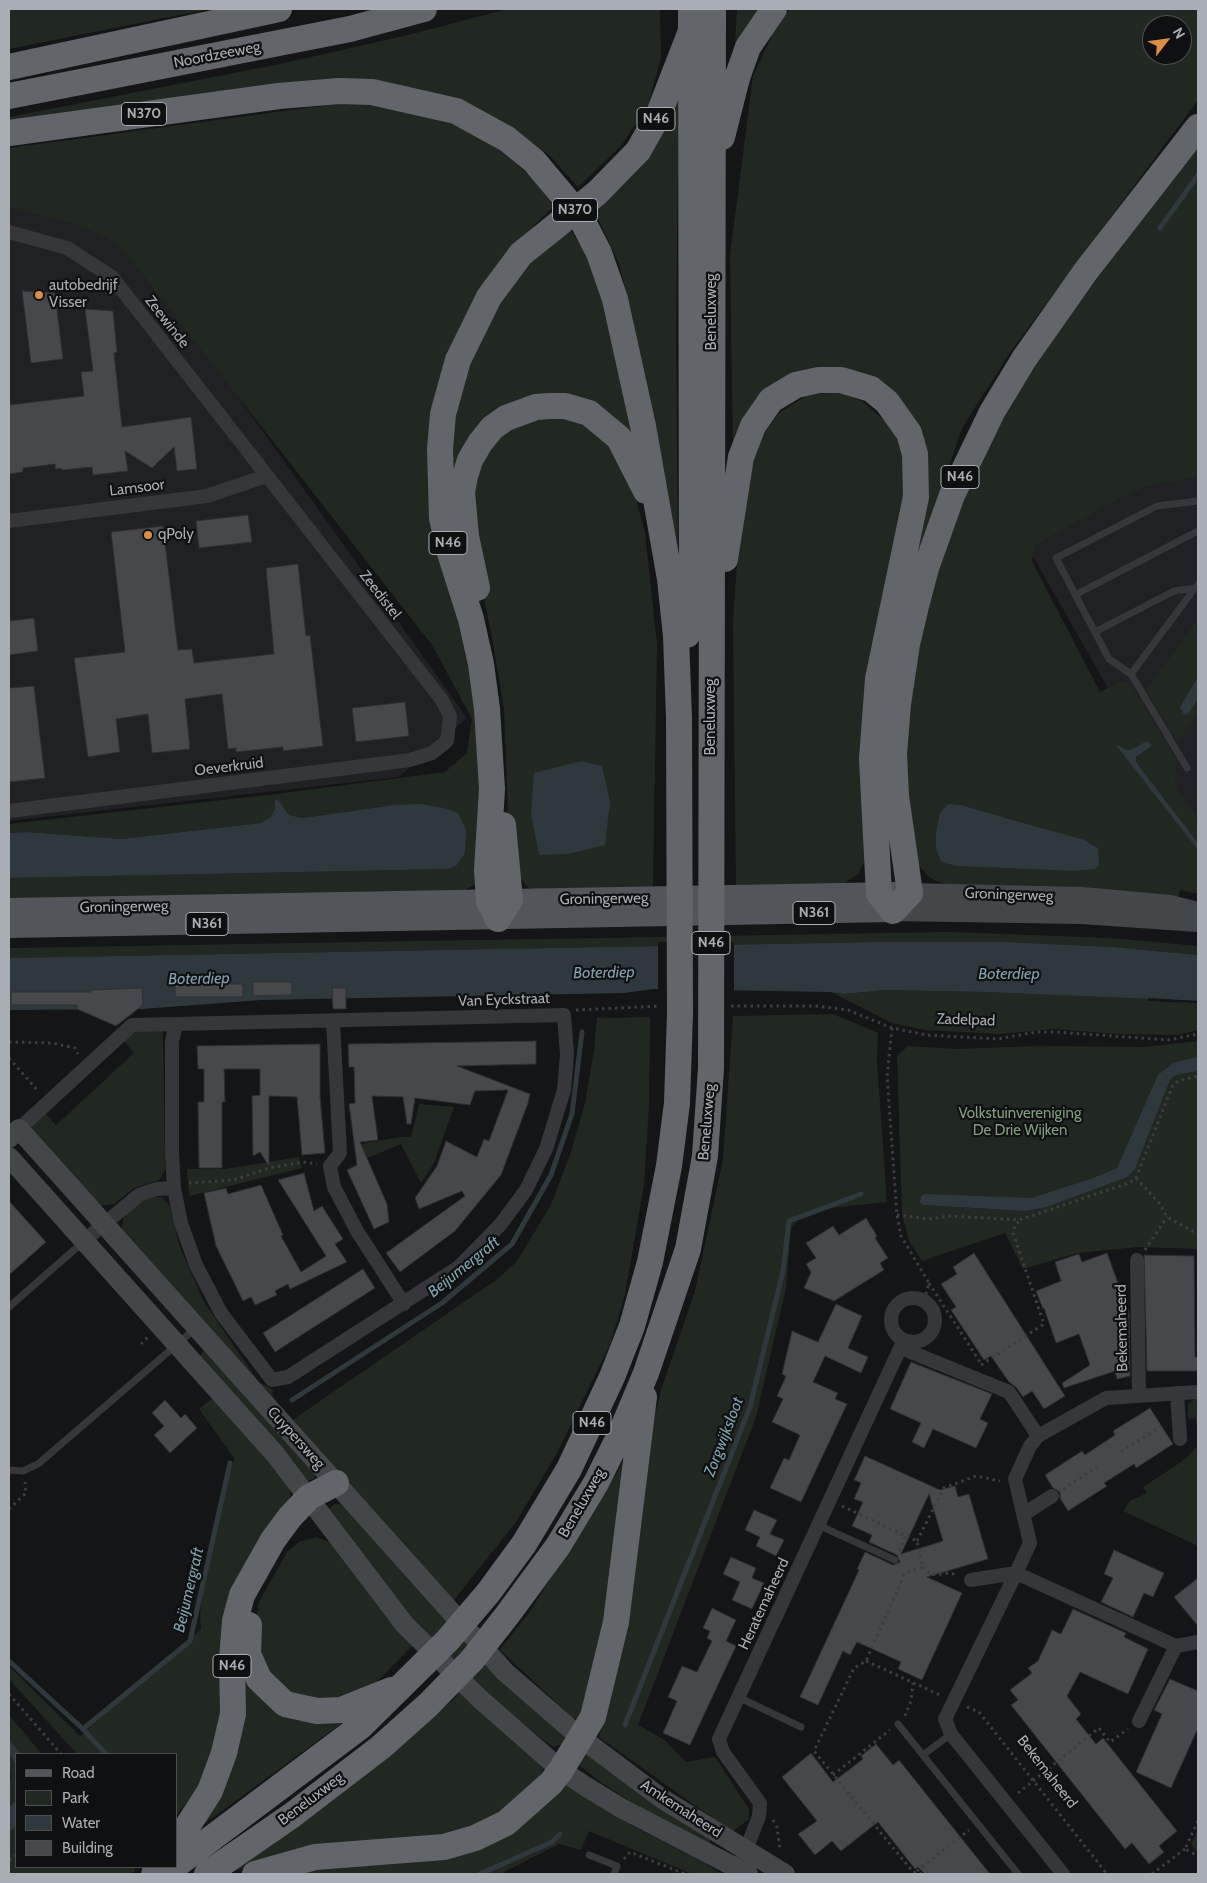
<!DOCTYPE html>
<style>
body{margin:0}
#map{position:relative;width:1207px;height:1883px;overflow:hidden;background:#141516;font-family:Cabin,sans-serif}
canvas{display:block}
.frame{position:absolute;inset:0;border:10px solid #a8aeb4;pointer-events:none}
.legend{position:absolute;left:15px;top:1753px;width:162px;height:115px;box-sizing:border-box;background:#0f1011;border:1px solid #4c4f52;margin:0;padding:6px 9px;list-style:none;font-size:15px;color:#a8aeb4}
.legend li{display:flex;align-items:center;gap:10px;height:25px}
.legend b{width:25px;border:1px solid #4c4f52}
.north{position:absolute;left:1142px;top:15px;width:50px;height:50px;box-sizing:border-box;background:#0f1011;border:1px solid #4c4f52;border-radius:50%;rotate:60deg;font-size:14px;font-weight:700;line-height:20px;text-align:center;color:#a8aeb4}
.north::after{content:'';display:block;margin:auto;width:18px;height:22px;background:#dc8e46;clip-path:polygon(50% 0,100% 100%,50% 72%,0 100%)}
</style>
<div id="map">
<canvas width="1207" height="1883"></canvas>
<div class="frame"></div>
<ul class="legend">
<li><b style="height:6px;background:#525559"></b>Road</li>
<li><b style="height:14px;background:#212821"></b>Park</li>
<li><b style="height:14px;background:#2f393d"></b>Water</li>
<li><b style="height:14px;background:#46484b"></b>Building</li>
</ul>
<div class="north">N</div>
</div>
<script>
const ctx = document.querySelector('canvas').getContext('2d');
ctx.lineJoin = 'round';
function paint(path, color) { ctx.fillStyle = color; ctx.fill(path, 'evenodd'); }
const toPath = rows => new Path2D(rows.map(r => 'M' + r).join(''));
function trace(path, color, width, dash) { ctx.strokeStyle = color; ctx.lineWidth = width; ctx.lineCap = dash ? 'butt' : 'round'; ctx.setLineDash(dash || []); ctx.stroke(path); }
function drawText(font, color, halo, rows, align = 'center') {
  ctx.font = font + ' Cabin,sans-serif'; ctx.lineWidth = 4.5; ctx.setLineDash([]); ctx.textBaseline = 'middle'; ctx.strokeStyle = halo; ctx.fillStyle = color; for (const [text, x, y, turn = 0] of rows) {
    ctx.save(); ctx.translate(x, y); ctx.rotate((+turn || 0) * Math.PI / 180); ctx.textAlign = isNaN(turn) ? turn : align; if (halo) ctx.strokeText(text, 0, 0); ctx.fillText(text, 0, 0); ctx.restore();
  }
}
paint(toPath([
 [9,175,108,214,467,718,399,777,9,821],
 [1198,462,1198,847,1013,521]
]), '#202123');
paint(toPath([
 [9,9,209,9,9,49],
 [508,9,660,9,661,58,648,105,621,146,578,187,549,155,509,126,450,96,9,124,9,117,280,64,408,35],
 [737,9,764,9,735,47],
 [791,9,1198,9,1198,100,1011,351,962,428,905,597,907,408,805,375,733,451,730,255,753,76,780,18],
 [1152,25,1182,25,1182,55,1152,55],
 [679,92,676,331,678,553,631,310,619,264,593,208],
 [343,103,398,106,452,121,494,144,531,177,554,206,515,244,434,408,474,673,485,782,481,868,475,884,457,895,9,902,9,878,448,869,456,866,394,805,303,818,289,815,275,801,275,809,270,817,261,823,122,839,26,832,9,833,9,824,276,794,445,772,467,753,472,719,432,645,133,262,117,243,83,227,9,206,9,148],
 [1198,143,1198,477,1147,486,1113,502,1036,544,1032,561,1100,692,1118,682,1125,682,1131,686,1177,761,1175,779,1179,792,1198,819,1198,843,1136,762,1135,757,1151,748,1147,741,1132,749,1127,750,1115,744,1198,850,1198,894,1180,890,1178,900,945,884,936,881,928,876,917,863,898,753,937,557,994,418],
 [1005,817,1095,845,1095,868,1072,871,956,866],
 [569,228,591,260,608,304,637,452,539,399,447,490,459,376,509,282],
 [842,392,863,402,893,428,907,460,867,856,858,874,843,884,736,885,733,621,742,493,753,450,779,413,808,395],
 [539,415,586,422,628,467,645,533,657,643,653,888,545,891,528,888,514,869,508,814,504,708,492,637,473,546,474,468,491,439],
 [1198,619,1198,677,1180,707,1184,715,1188,714,1198,699,1198,712,1178,741,1146,690],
 [949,932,1112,938,1198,946,1198,955,1112,947,1007,942,877,942,9,958,9,948],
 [885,990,985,992,1198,1001,1198,1030,1178,1035,1118,1034,1054,1029,999,1034,925,1030,892,1023,831,992,844,994],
 [833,1014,878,1033,877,1061,887,1202,832,1208,797,1221,791,1228,786,1288,756,1417,638,1725,666,1741,686,1762,715,1757,749,1809,749,1819,732,1832,599,1737,628,1614,642,1471,661,1390,695,1291,723,1159,733,1016],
 [650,1017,649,1104,644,1185,625,1294,611,1342,557,1453,516,1522,450,1605,291,1421,499,1278,517,1261,551,1205,572,1149,585,1103,594,1050,597,1018],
 [133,1028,163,1030,165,1170,159,1180,134,1188,114,1204,100,1206,30,1126,45,1113,56,1125,134,1053,122,1039],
 [1198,1041,1198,1057,1168,1066,1117,1168,1093,1178,1031,1198,920,1203,923,1205,1026,1211,1047,1207,1128,1177,1135,1169,1170,1080,1176,1075,1198,1071,1198,1249,1138,1247,1078,1253,1023,1269,1005,1233,922,1261,909,1241,902,1214,897,1056,908,1046,956,1049,1038,1046,1144,1047],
 [419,1104,454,1107,434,1163,421,1183,401,1144,358,1162,355,1145,400,1137,411,1137],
 [299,1157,302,1168,189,1196,187,1169,225,1169],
 [150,1197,162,1197,170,1206,179,1245,204,1302,258,1381,273,1390,272,1400,122,1231,123,1219,129,1210],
 [204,1350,316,1474,314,1479,308,1481,199,1358],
 [214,1397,290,1482,290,1507,258,1549,225,1692,213,1756,198,1788,176,1816,176,1754,77,1754,9,1679,9,1666,80,1736,201,1629,200,1615,205,1564,234,1458,199,1409],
 [1198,1397,1198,1546,1123,1511,1130,1501,1147,1493,1143,1487,1181,1462,1197,1447,1197,1426,1195,1418,1188,1419,1188,1404],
 [633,1447,615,1598,579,1719,573,1718,500,1650,531,1610],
 [335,1504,343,1505,566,1734,562,1744,554,1747,546,1742,488,1694,418,1627,328,1510],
 [317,1537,336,1545,414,1644,380,1679,362,1691,326,1704,273,1687,253,1637,259,1602,287,1552,299,1542],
 [245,1665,342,1723,204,1824],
 [461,1690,545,1764,540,1776,500,1815,457,1837,300,1849,232,1872,453,1700],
 [9,1715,42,1754,21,1754,9,1740],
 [583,1752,711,1839,710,1843,648,1813,596,1779,578,1764],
 [9,1754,16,1764,16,1801,9,1807,9,1779,12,1776,9,1773],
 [560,1784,570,1785,633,1826,703,1862,722,1874,692,1874,589,1831,581,1850,559,1844,500,1874,281,1874,410,1855],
 [16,1826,16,1867,134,1867,135,1871,131,1874,9,1874,9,1832],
 [1198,1829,1198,1854,1191,1844]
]), '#212821');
paint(toPath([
 [1198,677,1198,699,1188,714,1184,715,1180,707],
 [1147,741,1152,746,1136,757,1136,762,1198,843,1198,850,1115,744,1127,750,1132,749],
 [582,761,602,766,610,802,605,845,568,854,539,855,531,814,534,773],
 [275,800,278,800,289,815,303,818,394,805,420,804,444,808,458,813,466,830,465,853,456,866,448,869,9,878,9,833,26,832,122,839,261,823,270,817,275,809],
 [949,804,960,805,1084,840,1098,848,1099,865,1095,869,1072,871,956,866,941,861,936,849,936,833,940,813],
 [877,942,1007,942,1112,947,1198,955,1198,1001,985,992,885,990,844,994,831,992,653,989,624,993,261,1000,142,1009,9,1010,9,958],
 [1198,1057,1198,1071,1176,1075,1170,1080,1135,1169,1128,1177,1047,1207,1026,1211,923,1205,920,1203,921,1196,925,1194,1031,1198,1093,1178,1117,1168,1158,1075,1173,1063],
 [9,1740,21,1754,16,1754,16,1764,9,1754],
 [16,1801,16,1826,9,1832,9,1807]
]), '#2f393d');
paint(toPath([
 [658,942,734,942,734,992,658,991],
 [1148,998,1198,1001,1198,1003,1148,1001]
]), '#141516');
trace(toPath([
 [1160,228,1198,175],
 [292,1400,442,1303,512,1244,551,1175,572,1114,582,1032],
 [9,1661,83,1729,106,1754],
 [625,1725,750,1407,783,1271,789,1221,861,1194],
 [83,1729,190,1641,230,1463],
 [480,1874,552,1842,560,1834]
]), '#2f393d', 5);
const building = toPath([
 [22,291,55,293,63,359,31,363,22,291],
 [85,309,113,311,117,352,114,353,122,427,191,417,197,469,177,471,174,447,152,468,125,451,128,471,93,475,92,467,62,470,61,468,55,469,55,464,23,468,23,472,9,474,9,405,84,396,81,372,93,371,85,309],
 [248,515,252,542,199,548,196,521,248,515],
 [163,526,178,650,192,649,194,663,274,654,266,568,298,564,306,636,310,635,323,746,283,751,283,747,236,752,236,748,228,749,222,694,185,699,190,749,152,753,148,714,116,719,120,752,88,757,74,658,125,652,111,532,163,526],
 [34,618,38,651,9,655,9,621,34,618],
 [34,686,45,778,9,782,9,688,34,686],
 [405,702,409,736,356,742,352,708,405,702],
 [253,982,292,982,292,995,253,996,253,982],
 [175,984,243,984,243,997,175,997,175,984],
 [142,988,143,1005,116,1026,77,1009,77,1005,11,1005,11,992,91,992,90,990,142,988],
 [332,988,346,988,346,1009,333,1009,332,988],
 [536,1041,536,1064,457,1066,530,1094,528,1103,501,1175,455,1231,400,1272,386,1253,465,1196,462,1191,419,1209,415,1198,437,1166,446,1141,477,1157,484,1139,489,1141,508,1090,475,1091,470,1105,415,1098,411,1124,407,1124,403,1097,372,1096,378,1140,360,1142,387,1204,389,1222,374,1229,347,1170,357,1165,349,1104,355,1103,354,1067,349,1067,348,1044,536,1041],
 [320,1044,320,1097,325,1153,302,1155,297,1097,269,1096,269,1166,260,1152,253,1156,252,1096,260,1095,260,1069,224,1069,225,1102,222,1102,222,1168,199,1168,198,1102,204,1102,204,1069,198,1069,197,1046,320,1044],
 [304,1173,314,1211,322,1206,343,1239,335,1244,347,1262,290,1289,288,1284,275,1291,277,1295,255,1305,251,1297,243,1301,216,1246,204,1193,226,1188,228,1194,261,1185,283,1235,281,1236,301,1272,326,1256,278,1180,304,1173],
 [9,1201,46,1242,9,1275,9,1201],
 [866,1218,877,1236,875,1238,888,1258,880,1263,884,1270,834,1301,804,1288,811,1272,806,1264,816,1258,806,1243,833,1226,839,1235,866,1218],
 [974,1253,1065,1396,1044,1409,1032,1391,1023,1397,1016,1387,1009,1382,991,1356,984,1360,951,1310,956,1307,941,1284,957,1274,953,1267,974,1253],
 [1107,1253,1129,1313,1130,1376,1117,1379,1115,1371,1064,1388,1062,1383,1090,1365,1079,1334,1056,1343,1044,1308,1043,1309,1036,1291,1061,1281,1055,1262,1079,1254,1082,1262,1107,1253],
 [1144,1255,1194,1256,1195,1357,1198,1357,1198,1371,1147,1371,1144,1255],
 [363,1269,375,1288,275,1352,263,1333,363,1269],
 [836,1304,862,1316,848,1348,868,1357,861,1373,825,1356,813,1382,838,1393,835,1399,847,1404,801,1502,770,1488,784,1458,789,1460,800,1435,772,1422,783,1399,777,1396,786,1376,782,1374,792,1331,818,1342,836,1304],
 [911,1362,992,1394,980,1419,988,1423,976,1448,933,1429,924,1448,912,1442,921,1423,890,1409,911,1362],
 [165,1400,181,1418,185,1414,197,1428,170,1453,154,1435,164,1426,152,1413,165,1400],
 [1150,1408,1173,1444,1136,1468,1134,1464,1104,1483,1107,1486,1068,1511,1060,1498,1060,1492,1053,1488,1045,1475,1082,1451,1085,1455,1115,1435,1113,1431,1150,1408],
 [865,1456,940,1490,955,1486,958,1497,969,1494,988,1559,927,1577,962,1593,922,1680,898,1669,901,1662,857,1642,850,1655,843,1651,818,1705,800,1697,859,1570,857,1569,865,1552,893,1565,900,1562,897,1555,869,1542,872,1535,852,1526,863,1502,854,1499,861,1483,854,1480,865,1456],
 [929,1494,943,1541,901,1554,929,1494],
 [754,1510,777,1520,770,1534,784,1540,776,1556,756,1546,760,1537,745,1530,754,1510],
 [1114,1550,1164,1573,1153,1597,1144,1593,1133,1617,1101,1602,1113,1578,1104,1574,1114,1550],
 [731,1557,756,1568,752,1578,764,1583,752,1609,732,1600,740,1582,723,1574,731,1557],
 [1198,1578,1198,1626,1174,1597,1198,1578],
 [712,1608,736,1620,726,1641,736,1646,690,1745,663,1733,677,1701,668,1697,682,1666,697,1672,712,1641,707,1638,710,1631,703,1628,712,1608],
 [1073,1609,1126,1633,1124,1637,1148,1649,1128,1694,1080,1672,1067,1696,1081,1714,1076,1719,1096,1744,1103,1738,1177,1831,1159,1846,1164,1852,1149,1864,1132,1843,1125,1849,1011,1705,1018,1700,1010,1690,1032,1673,1028,1668,1038,1661,1052,1630,1061,1634,1073,1609],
 [1170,1679,1198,1691,1198,1728,1171,1788,1136,1772,1162,1714,1154,1710,1170,1679],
 [876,1744,893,1765,899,1760,990,1874,925,1874,918,1867,915,1869,878,1822,841,1851,832,1841,815,1855,798,1834,817,1821,782,1777,811,1753,833,1782,863,1759,861,1756,876,1744]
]);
paint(building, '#46484b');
trace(building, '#2e2f31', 1);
trace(toPath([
 [731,1006,816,1006,848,1010,892,1028,927,1035,998,1039,1036,1032,1056,1032,1169,1040,1198,1034],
 [576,1010,660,1006],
 [892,1028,887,1076,897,1215,901,1236,929,1283,924,1301],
 [9,1042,52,1043,75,1048,78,1054],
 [9,1058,39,1092],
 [1136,1178,1160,1204,1167,1217,1198,1234],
 [189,1183,233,1180,269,1168,303,1162,317,1164],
 [897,1215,929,1219,949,1216,1019,1220,1129,1183,1136,1178,1172,1087,1178,1081,1198,1076],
 [1145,1250,1167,1217],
 [929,1283,980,1362],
 [141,1344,148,1337],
 [981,1365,1044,1324,1013,1233,1015,1225,1019,1221],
 [1121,1452,1165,1424],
 [1063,1489,1097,1467],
 [842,1506,917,1541,923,1567,905,1573,866,1661,854,1668,814,1751,913,1872,922,1874],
 [9,1509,26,1493,25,1482],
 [917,1541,944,1488,976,1476,1000,1481],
 [899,1551,906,1535],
 [923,1567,931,1575,951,1573,958,1576],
 [866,1661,940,1695],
 [9,1694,61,1754],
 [967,1707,979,1712,1107,1874],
 [905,1716,911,1701,913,1683],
 [833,1775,890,1730],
 [1018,1793,1099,1728,1110,1742,1128,1729],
 [773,1820,777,1827,780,1850],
 [1198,1821,1185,1849,1198,1856],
 [624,1859,630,1852,685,1874],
 [9,1860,16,1855],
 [917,1871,969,1830],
 [1152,1874,1185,1849]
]), '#3c3e41', 3, [2.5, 4]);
trace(toPath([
 [1075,595,1198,531],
 [1095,632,1174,591,1196,588],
 [1131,674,1198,584],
 [1187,768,1131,674,1109,659,1056,558,1157,506,1198,501],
 [9,1307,83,1242],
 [9,1470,23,1471,38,1464,196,1328],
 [818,1525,895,1560],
 [738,1697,801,1727],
 [898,1724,1018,1874],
 [923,1755,951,1734],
 [589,1855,617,1866,614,1874]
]), '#36373a', 7);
trace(toPath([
 [9,232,67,248,112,277,442,700,450,716,447,741,432,753,410,760,9,811],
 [9,521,207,496,266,476],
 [333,1022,340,1153,330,1166,334,1187,357,1231,404,1304],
 [19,1129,132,1025,564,1015,567,1054,564,1090,546,1149,526,1190,500,1225,459,1267,288,1377,272,1380,221,1313,196,1265,181,1223,174,1188,172,1153,172,1041,176,1025],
 [85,1240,139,1195,156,1189,174,1188],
 [1137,1260,1139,1395],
 '891 1320a22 22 0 1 1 44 0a22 22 0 1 1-44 0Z',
 [901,1348,1009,1392,1038,1436,1106,1398,1198,1392],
 [1177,1393,1180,1439],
 [1038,1436,1030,1446,1015,1479,1030,1543,1016,1573,1176,1646,1139,1721],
 [1024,1514,1052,1496],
 [971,1580,1016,1573,945,1719,951,1734,1063,1874],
 [1176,1646,1198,1642],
 [743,1858,759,1816,760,1803,723,1752,719,1739,903,1342]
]), '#36373a', 14);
trace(toPath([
 [910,893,1082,897,1170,905,1198,912],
 [893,911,1082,914,1198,922],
 [9,1138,19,1129,505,1672,581,1738,661,1798,785,1874],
 [9,1157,275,1454,405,1625,480,1699,561,1770,585,1786,621,1808,748,1874]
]), '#44474a', 20);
trace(toPath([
 [9,909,896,893],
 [9,927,893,911]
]), '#525559', 22);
trace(toPath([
 [9,67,279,9],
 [9,96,350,29,424,9],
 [9,133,279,96,339,91,372,92,456,111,507,139,534,161,580,216,599,253,615,299,643,426,670,579,676,636,679,718,680,1013,677,1103,669,1166,650,1262,632,1326,612,1377,569,1469,524,1544,488,1593,447,1641,361,1726,176,1865],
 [722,137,737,78,748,47,774,9],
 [725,559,741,457,753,426,771,400,796,385,819,380,841,380,871,389,887,402,909,433,915,454,916,497,878,679,872,759,879,894,893,911,910,893,896,796,894,754,898,704,907,644,916,606,926,568,952,495,992,412,1024,359,1086,271,1198,127],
 [477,588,466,536,462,492,465,476,470,460,480,443,492,428,506,418,536,407,550,406,565,406,589,413,619,438,646,491],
 [687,635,692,581,691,9],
 [498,919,489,901,487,870,492,789,487,709,481,664,471,619,450,553,442,518,440,449,443,414,458,360,489,297,521,254,597,193,638,151,658,116,691,31],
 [498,919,510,900,503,825],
 [249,1625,248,1654,259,1679,285,1704,317,1711,341,1710,391,1690],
 [176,1844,210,1791,224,1753,233,1714,232,1659,235,1621,242,1595,273,1540,290,1517,309,1497,336,1483],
 [154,1874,160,1867],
 [207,1874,291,1816,381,1747,428,1705,472,1660,508,1614,558,1546,596,1483,620,1435,646,1373,688,1249,705,1156,711,1068,713,9],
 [255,1874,315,1857,444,1847,475,1838,506,1823,551,1783,561,1770,593,1717,616,1622,644,1397]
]), '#62666b', 26);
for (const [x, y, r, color] of [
 [39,295,5,"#dc8e46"],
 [148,535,5,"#dc8e46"]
]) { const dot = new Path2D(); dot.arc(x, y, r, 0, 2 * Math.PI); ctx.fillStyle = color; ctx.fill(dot); trace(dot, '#0f1011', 2); }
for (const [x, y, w] of [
 [144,114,45],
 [656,119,38],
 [575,210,45],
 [960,477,38],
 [448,543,38],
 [814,913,42],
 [207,924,42],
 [711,943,38],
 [592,1423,38],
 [232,1666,38]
]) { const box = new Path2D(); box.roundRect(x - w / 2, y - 11.5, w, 23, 4); ctx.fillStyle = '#0f1011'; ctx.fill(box); trace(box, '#a8aeb4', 1); }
drawText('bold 14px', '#a8aeb4', null, [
 ["N370",144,114],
 ["N46",656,119],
 ["N370",575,210],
 ["N46",960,477],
 ["N46",448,543],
 ["N361",814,913],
 ["N361",207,924],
 ["N46",711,943],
 ["N46",592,1423],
 ["N46",232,1666]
]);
drawText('15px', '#a8aeb4', '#0f1011', [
 ["Noordzeeweg",217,55,-11],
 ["Beneluxweg",712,312,-90],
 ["Zeewinde",167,322,52],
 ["Lamsoor",137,488,-7],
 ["Zeedistel",380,595,52],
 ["Beneluxweg",711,717,-90],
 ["Oeverkruid",229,767,-7],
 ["Groningerweg",1009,895,2],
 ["Groningerweg",604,899,-1],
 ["Groningerweg",124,907,-1],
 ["Van Eyckstraat",504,1000,-2],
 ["Zadelpad",966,1020,2],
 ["Beneluxweg",707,1122,-85],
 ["Bekemaheerd",1122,1328,-91],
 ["Cuypersweg",296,1438,48],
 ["Beneluxweg",582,1503,-60],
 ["Heratemaheerd",764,1604,-65],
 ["Bekemaheerd",1047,1772,52],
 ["Beneluxweg",311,1799,-37],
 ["Amkemaheerd",681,1809,33]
]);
drawText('15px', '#a8aeb4', '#0f1011', [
 ["autobedrijf",49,286],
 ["Visser",49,303],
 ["qPoly",158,535]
], 'left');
drawText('15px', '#849d81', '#0f1011', [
 ["Volkstuinvereniging",1020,1114],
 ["De Drie Wijken",1020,1131]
]);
drawText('italic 16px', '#82a0ac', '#0f1011', [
 ["Boterdiep",604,973,-1],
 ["Boterdiep",1009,974],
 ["Boterdiep",199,979,-1],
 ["Beijumergraft",464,1267,-39],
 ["Zorgwijksloot",724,1437,-69],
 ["Beijumergraft",189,1590,-77]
]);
</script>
